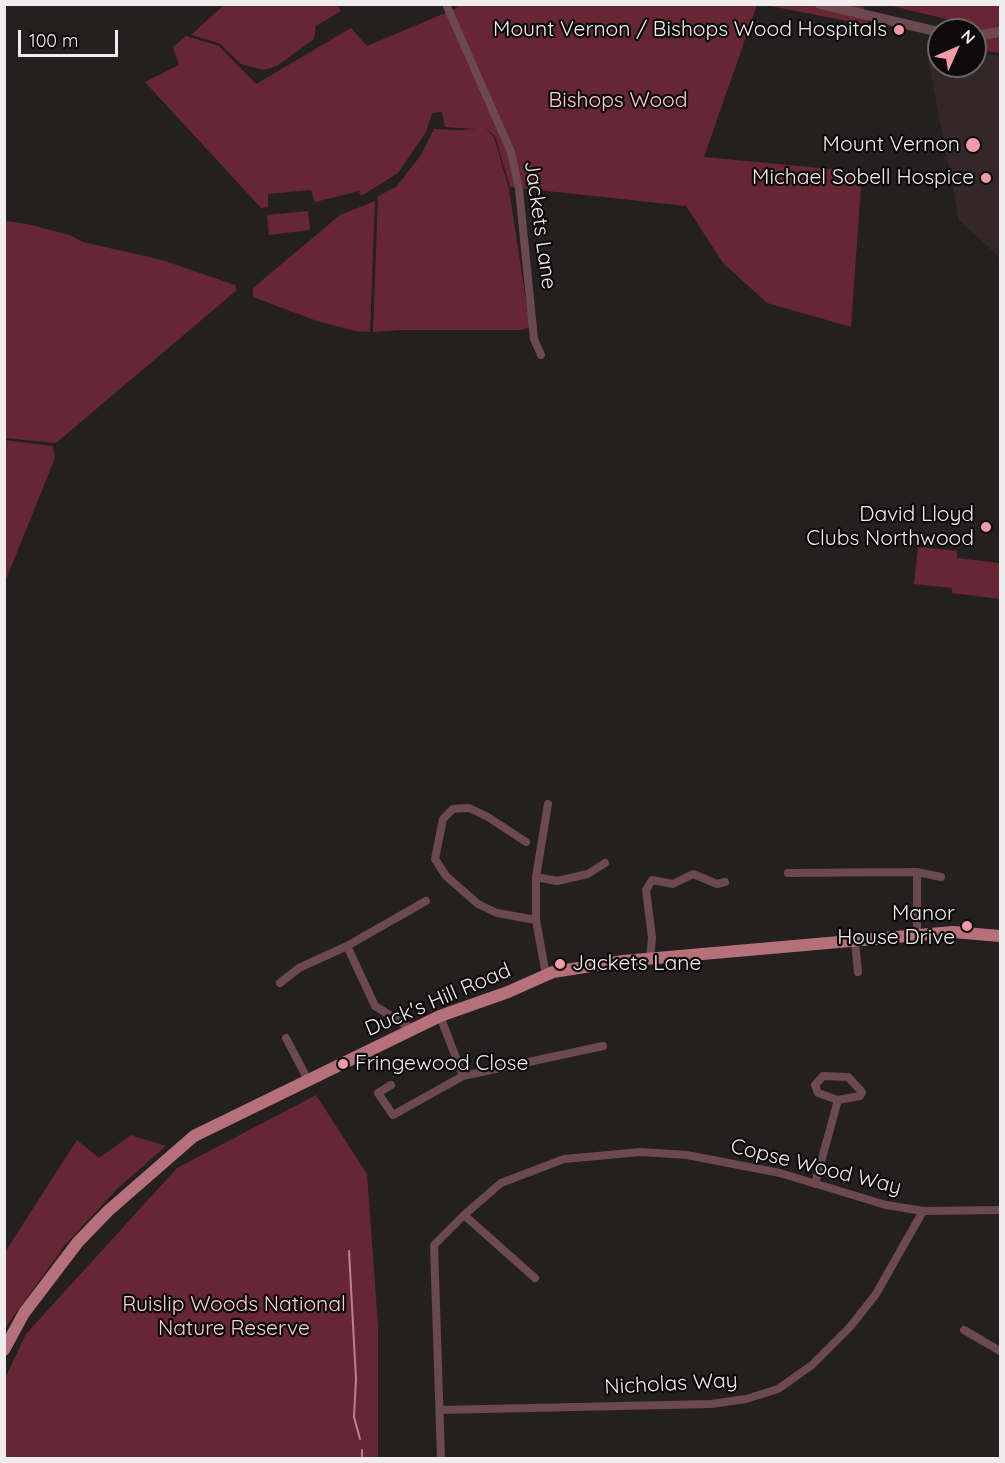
<!DOCTYPE html>
<style>
body{margin:0}
#map{position:relative;width:1005px;height:1463px;overflow:hidden;background:#242020;font-family:Quicksand,sans-serif}
canvas{display:block}
.frame{position:absolute;inset:0;border:6px solid #f1edee;pointer-events:none}
.north{position:absolute;left:927px;top:18px;width:60px;height:60px;box-sizing:border-box;background:#0c0a0a;border:2px solid #686565;border-radius:50%;rotate:45deg;font-size:16px;font-weight:700;line-height:24px;text-align:center;color:#f1edee}
.north::after{content:'';display:block;margin:auto;width:21px;height:27px;background:#f39aa7;clip-path:polygon(50% 0,100% 100%,50% 72%,0 100%)}
.scale{position:absolute;left:18px;top:30px;width:100px;height:27px;box-sizing:border-box;border:3px solid #f1edee;border-top:0;padding-left:8px;font-size:18px;line-height:21px;white-space:nowrap;color:#f1edee;-webkit-text-stroke:4px #0c0a0a;paint-order:stroke}
</style>
<div id="map">
<canvas width="1005" height="1463"></canvas>
<div class="frame"></div>
<div class="north">N</div>
<div class="scale">100 m</div>
</div>
<script>
const ctx = document.querySelector('canvas').getContext('2d');
ctx.lineJoin = 'round';
function paint(path, color) { ctx.fillStyle = color; ctx.fill(path, 'evenodd'); }
const toPath = rows => new Path2D(rows.map(r => 'M' + r).join(''));
function trace(path, color, width, dash) { ctx.strokeStyle = color; ctx.lineWidth = width; ctx.lineCap = dash ? 'butt' : 'round'; ctx.setLineDash(dash || []); ctx.stroke(path); }
function drawText(font, color, halo, rows, align = 'center') {
  ctx.font = font + ' Quicksand,sans-serif'; ctx.lineWidth = 4.5; ctx.setLineDash([]); ctx.textBaseline = 'middle'; ctx.strokeStyle = halo; ctx.fillStyle = color; for (const [text, x, y, turn = 0] of rows) {
    ctx.save(); ctx.translate(x, y); ctx.rotate((+turn || 0) * Math.PI / 180); ctx.textAlign = isNaN(turn) ? turn : align; if (halo) ctx.strokeText(text, 0, 0); ctx.fillText(text, 0, 0); ctx.restore();
  }
}
paint(toPath([
 [975,53,1000,56,1000,258,959,220,928,59,939,57,939,66,975,66]
]), '#332729');
paint(toPath([
 [225,4,337,5,341,11,316,26,314,39,277,66,263,70,241,64,219,43,191,35],
 [456,5,757,5,704,157,862,172,851,327,767,303,723,263,686,206,510,187,495,136,485,128,494,137,509,189,530,327,521,330,401,330,373,332,378,196,396,187,421,155,434,129,459,130,476,129,445,127,442,112,432,113,426,132,398,173,361,196,359,191,315,202,311,190,268,194,268,207,261,208,145,82,179,65,173,47,186,36,219,46,256,84,351,28,367,46,457,8],
 [765,5,863,5,869,25,868,25],
 [888,5,1000,5,1000,53,975,49,975,30,965,30,967,24],
 [375,201,370,332,355,331,317,321,253,297,253,288,340,215],
 [308,211,310,230,269,235,267,215],
 [5,221,27,224,70,235,83,242,162,260,235,285,237,290,56,443,5,438],
 [5,440,53,446,55,458,5,582],
 [918,547,957,551,957,558,1000,563,1000,599,952,593,952,588,914,584],
 [316,1095,367,1174,378,1326,378,1458,5,1458,5,1378,26,1334,177,1168],
 [131,1135,166,1146,118,1188,65,1245,5,1328,5,1252,77,1140,99,1158]
]), '#662634');
trace(toPath([
 [349,1251,356,1379,354,1417,360,1439],
 [362,1450,362,1458]
]), '#ba828c', 2);
trace(toPath([
 [446,4,511,152,519,189,534,339,541,355],
 [526,842,488,817,469,808,453,809,443,819,435,859,446,876,478,904,497,913,536,920],
 [917,872,917,935],
 [788,873,917,872,941,877],
 [536,877,557,881,588,874,605,863],
 [855,941,858,972],
 [347,946,375,1006,412,1029],
 [650,959,652,938,646,890,652,880,673,884,693,874,717,884,725,882],
 [546,975,536,920,536,877,548,804],
 [280,983,299,968,347,946,426,901],
 [440,1016,463,1076],
 [286,1038,308,1080],
 [391,1085,378,1093,393,1115,463,1076,603,1046],
 [815,1184,838,1100,860,1096,862,1092,848,1077,823,1076,815,1085,818,1093,838,1100],
 [464,1215,535,1278],
 [964,1330,1000,1351],
 [440,1410,711,1404,746,1399,778,1389,812,1365,850,1327,876,1294,923,1211],
 [441,1458,434,1245,464,1215,501,1183,564,1159,641,1152,687,1155,780,1173,886,1205,923,1211,1000,1210]
]), '#6b494e', 8);
trace(toPath([
 [820,4,939,32],
 [975,36,1000,32]
]), '#6b494e', 10);
trace(toPath([
 [4,1350,24,1313,78,1242,108,1211,194,1136,440,1016,508,992,553,972,623,961,953,932,1000,936]
]), '#b5707a', 12);
for (const [x, y, r, color] of [
 [899,30,6,"#f39aa7"],
 [973,145,8,"#f39aa7"],
 [986,178,6,"#f39aa7"],
 [986,527,6,"#f39aa7"],
 [967,926,6,"#f39aa7"],
 [560,964,6,"#f39aa7"],
 [343,1064,6,"#f39aa7"]
]) { const dot = new Path2D(); dot.arc(x, y, r, 0, 2 * Math.PI); ctx.fillStyle = color; ctx.fill(dot); trace(dot, '#0c0a0a', 2); }
drawText('21px', '#f1edee', '#0c0a0a', [
 ["Mount Vernon / Bishops Wood Hospitals",887,30],
 ["Mount Vernon",960,145],
 ["Michael Sobell Hospice",974,178],
 ["David Lloyd",974,515],
 ["Clubs Northwood",974,539],
 ["Manor",955,914],
 ["House Drive",955,938],
 ["Jackets Lane",572,964,"left"],
 ["Fringewood Close",355,1064,"left"]
], 'right');
drawText('21px', '#fdced3', '#0c0a0a', [
 ["Bishops Wood",618,101],
 ["Ruislip Woods National",234,1305],
 ["Nature Reserve",234,1329]
]);
drawText('21px', '#f1edee', '#0c0a0a', [
 ["Jackets Lane",540,225,82],
 ["Duck's Hill Road",438,1000,-23],
 ["Copse Wood Way",816,1167,14],
 ["Nicholas Way",671,1384,-3]
]);
</script>
